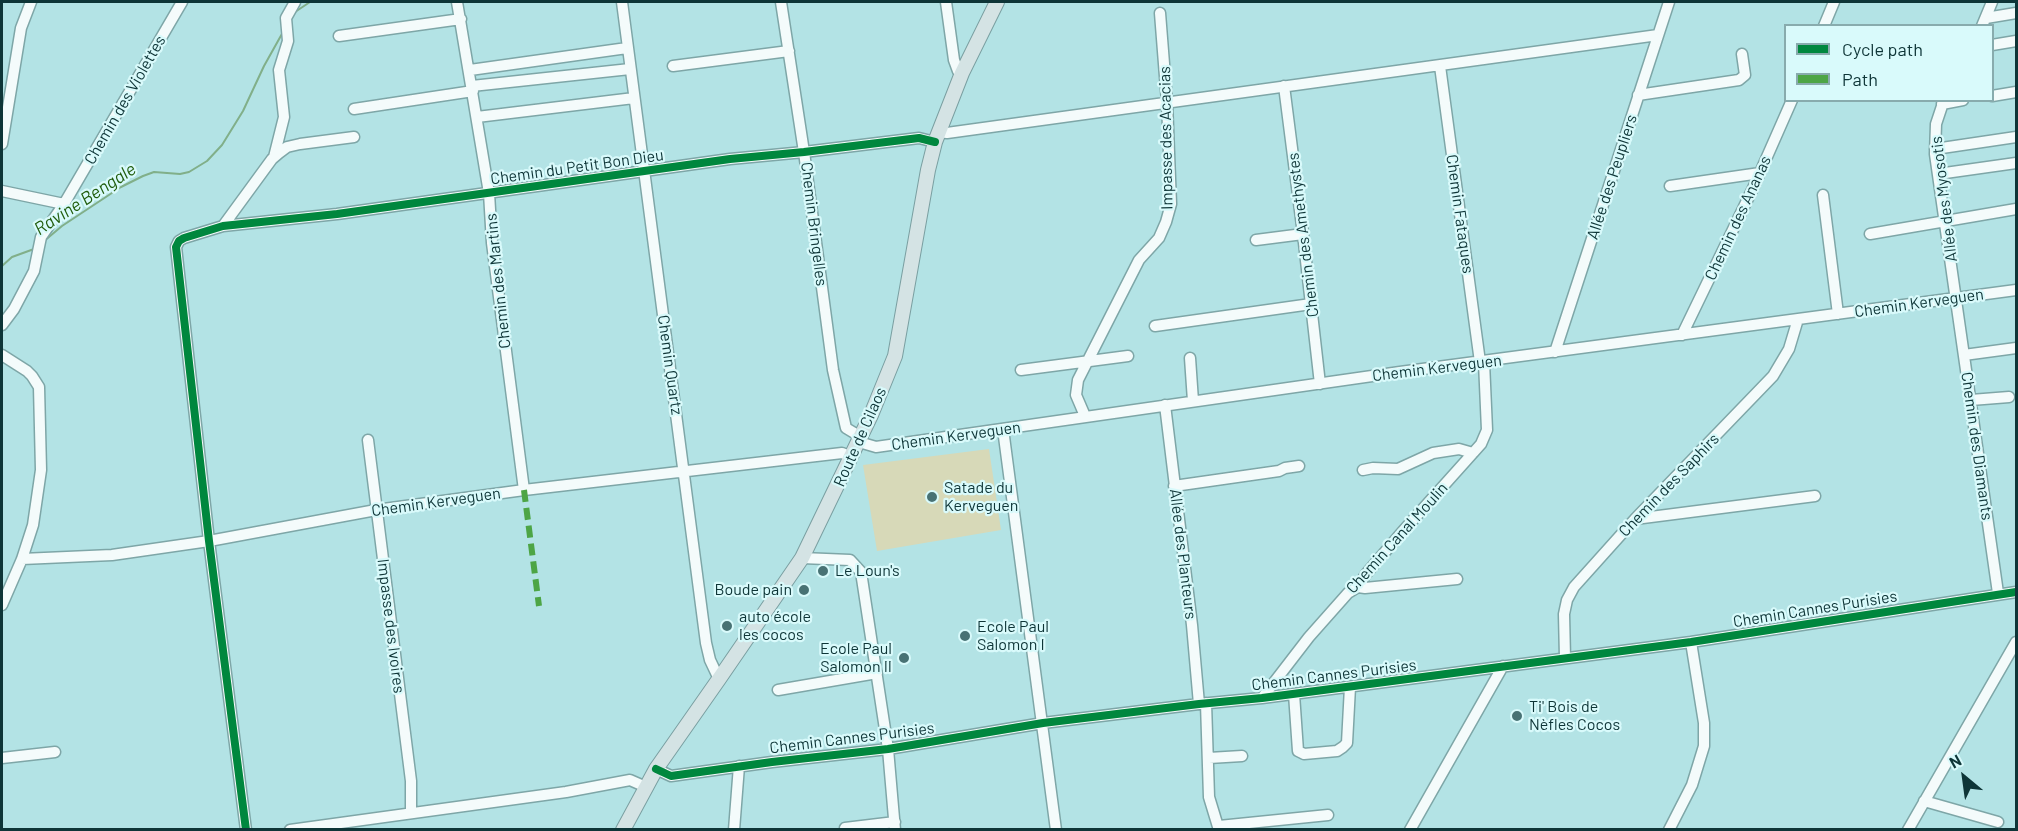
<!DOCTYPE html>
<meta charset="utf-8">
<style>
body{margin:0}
#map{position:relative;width:2018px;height:831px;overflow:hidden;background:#b3e3e5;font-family:Barlow,sans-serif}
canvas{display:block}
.frame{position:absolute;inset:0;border:3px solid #0e3537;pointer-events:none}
.legend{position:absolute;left:1784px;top:24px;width:210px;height:78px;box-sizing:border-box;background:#d9fafb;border:2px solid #88abad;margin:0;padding:8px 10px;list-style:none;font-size:18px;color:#0e3537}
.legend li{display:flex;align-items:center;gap:12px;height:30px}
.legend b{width:30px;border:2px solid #88abad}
.north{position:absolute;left:1934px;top:747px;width:60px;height:60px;-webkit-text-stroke:4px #d9fafb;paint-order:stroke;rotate:331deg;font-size:16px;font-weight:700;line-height:24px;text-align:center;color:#0e3537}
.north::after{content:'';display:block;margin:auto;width:21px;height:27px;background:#0e3537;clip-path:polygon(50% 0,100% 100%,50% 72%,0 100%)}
</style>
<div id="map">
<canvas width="2018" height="831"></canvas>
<div class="frame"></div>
<ul class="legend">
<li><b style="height:8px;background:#00873e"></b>Cycle path</li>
<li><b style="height:8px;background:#4da545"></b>Path</li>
</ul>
<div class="north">N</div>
</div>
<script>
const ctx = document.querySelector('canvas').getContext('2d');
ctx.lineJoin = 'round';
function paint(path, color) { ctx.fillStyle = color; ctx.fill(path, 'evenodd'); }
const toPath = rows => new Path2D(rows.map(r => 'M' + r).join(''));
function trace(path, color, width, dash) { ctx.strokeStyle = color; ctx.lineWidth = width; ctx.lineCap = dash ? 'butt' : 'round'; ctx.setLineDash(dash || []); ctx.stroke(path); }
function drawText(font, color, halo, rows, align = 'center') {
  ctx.font = font + ' Barlow,sans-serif'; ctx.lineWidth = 4.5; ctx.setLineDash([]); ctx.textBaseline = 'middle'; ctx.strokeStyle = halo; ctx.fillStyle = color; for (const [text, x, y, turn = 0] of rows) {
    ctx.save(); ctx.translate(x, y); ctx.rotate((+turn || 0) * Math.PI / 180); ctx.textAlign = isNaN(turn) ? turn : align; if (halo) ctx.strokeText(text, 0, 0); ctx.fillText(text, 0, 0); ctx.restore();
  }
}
paint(toPath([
 [989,449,1001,530,877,551,863,465]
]), '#d7d9b8');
trace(toPath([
 [295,12,310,2],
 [43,242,62,226,121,187,143,176,154,172,180,174,189,172,207,161,222,145,243,111,264,66,283,32],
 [2,266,12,257,34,249]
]), '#81af89', 2);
const minor = toPath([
 [457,2,489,193,492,243,524,490],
 [622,2,706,643,710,660,719,679],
 [781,2,804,152,833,370,846,428,861,437],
 [946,2,954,60,958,71,962,73],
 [1986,18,2016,13],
 [1824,26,1834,2],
 [1982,26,1992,2],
 [339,36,461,19],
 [1992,45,2016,41],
 [673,66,789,51],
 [1440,66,1480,362],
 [470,70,627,48],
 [472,86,630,69],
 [1284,86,1303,234,1320,384],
 [1638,95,1739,80,1745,75,1742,54],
 [1992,96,2016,92],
 [1944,100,1936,124,1935,154,1998,593],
 [1942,104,1963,100],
 [354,109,473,91],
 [477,117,634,98],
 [938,132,947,133,1658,35],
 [2,144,21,28,31,2],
 [1935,149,2016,137],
 [274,157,284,117,279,70,288,41,286,18,295,2],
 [1938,174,2016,163],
 [1670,186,1760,173],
 [2,191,64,204],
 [1823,195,1838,314],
 [223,226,272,159,279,153,287,147,300,144,354,137],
 [1870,234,2016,209],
 [1256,240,1303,234],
 [2,325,14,309,34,271,41,237,64,204,182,2],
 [1155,326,1311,304],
 [1682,335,1755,184,1792,100],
 [1555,352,1669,2],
 [2,355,27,371,32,376,39,387,41,470,33,525,22,559,2,605],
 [1964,355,2016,348],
 [1190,358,1193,401],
 [1021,370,1128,356],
 [1971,400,2009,397],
 [1165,405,1192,625,1199,704],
 [1085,416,1076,395,1078,380,1139,260,1159,238,1166,222,1171,204,1167,102,1160,13],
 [1003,429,1056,830],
 [368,440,411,781,411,813],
 [859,442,876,447,1400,372,2016,290],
 [1363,470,1373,468,1398,469,1433,453,1459,449,1473,453],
 [1174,486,1279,471,1285,468,1299,466],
 [1635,519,1815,496],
 [802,558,850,560,861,572,888,749,895,830],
 [22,559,112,555,209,541,376,510,524,490,842,453,852,457],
 [1358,587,1365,588,1457,579],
 [1565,658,1564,614,1567,600,1574,587,1635,519,1773,376,1789,349,1798,319],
 [778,690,877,673],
 [1294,694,1298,751,1304,754,1337,751,1343,747,1347,743,1350,687],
 [1262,698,1309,637,1348,593,1358,587,1366,574,1403,531,1481,444,1487,430,1484,362],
 [1206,703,1209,797,1219,830],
 [2,758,55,752],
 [1209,758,1242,756],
 [656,769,671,776,772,762,888,749,1043,723,1199,704,1262,698,1691,642,2016,592],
 [1924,801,1998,822],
 [1219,826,1328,815],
 [845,828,895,822],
 [246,830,209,541,176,247,179,241,184,238,223,226,337,214,730,159,804,152,919,138,935,142],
 [290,830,566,792,630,780,646,787],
 [734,830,739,766],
 [1410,830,1503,666],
 [1669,830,1692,785,1704,746,1704,723,1691,642],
 [1908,830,2016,642]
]);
const major = toPath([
 [623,830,656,769,719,679,802,558,871,415,895,356,928,170,935,142,962,73,997,2]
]);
trace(minor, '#7ea6a7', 13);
trace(major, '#7a9fa1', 16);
trace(minor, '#f4fbfb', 10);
trace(major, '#d4e3e4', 14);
trace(toPath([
 [524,490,539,606]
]), '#4da545', 6, [12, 6]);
trace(toPath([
 [656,769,671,776,772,762,888,749,1043,723,1199,704,1262,698,1691,642,2016,592],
 [246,830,209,541,176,247,179,241,184,238,223,226,337,214,730,159,804,152,919,138,935,142]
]), '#00873e', 8);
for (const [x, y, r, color] of [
 [932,497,6,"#487274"],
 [823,571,6,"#487274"],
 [804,590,6,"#487274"],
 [727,626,6,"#487274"],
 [965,636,6,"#487274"],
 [904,658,6,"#487274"],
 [1517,716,6,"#487274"]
]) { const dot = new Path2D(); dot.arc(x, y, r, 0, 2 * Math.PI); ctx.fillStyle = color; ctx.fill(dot); trace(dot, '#d9fafb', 2); }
drawText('16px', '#0e3537', '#d9fafb', [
 ["Chemin des Violettes",125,100,-60],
 ["Impasse des Acacias",1166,138,-91],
 ["Chemin du Petit Bon Dieu",577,167,-8],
 ["Allée des Peupliers",1612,177,-72],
 ["Allée des Myosotis",1944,199,-97],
 ["Chemin Fataques",1460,214,82],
 ["Chemin des Ananas",1738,218,-65],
 ["Chemin Bringelles",814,224,83],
 ["Chemin des Amethystes",1303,235,-97],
 ["Chemin des Martins",498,281,-96],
 ["Chemin Kerveguen",1919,303,-8],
 ["Chemin Quartz",670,365,82],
 ["Chemin Kerveguen",1437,368,-7],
 ["Chemin Kerveguen",956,436,-8],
 ["Route de Cilaos",860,437,-66],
 ["Chemin des Diamants",1977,446,82],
 ["Chemin des Saphirs",1669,485,-46],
 ["Chemin Kerveguen",436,502,-8],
 ["Chemin Canal Moulin",1397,538,-48],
 ["Allée des Planteurs",1183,554,83],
 ["Chemin Cannes Purisies",1815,609,-9],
 ["Impasse des Ivoires",391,626,83],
 ["Chemin Cannes Purisies",1334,675,-7],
 ["Chemin Cannes Purisies",852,738,-7]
]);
drawText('16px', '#0e3537', '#d9fafb', [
 ["Satade du",944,488],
 ["Kerveguen",944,506],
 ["Le Loun's",835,571],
 ["Boude pain",792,590,"right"],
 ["auto école",739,617],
 ["les cocos",739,635],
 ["Ecole Paul",977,627],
 ["Salomon I",977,645],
 ["Ecole Paul",892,649,"right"],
 ["Salomon II",892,667,"right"],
 ["Ti' Bois de",1529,707],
 ["Nèfles Cocos",1529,725]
], 'left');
drawText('italic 18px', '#215d0d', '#d9fafb', [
 ["Ravine Bengale",85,199,-33]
]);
</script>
